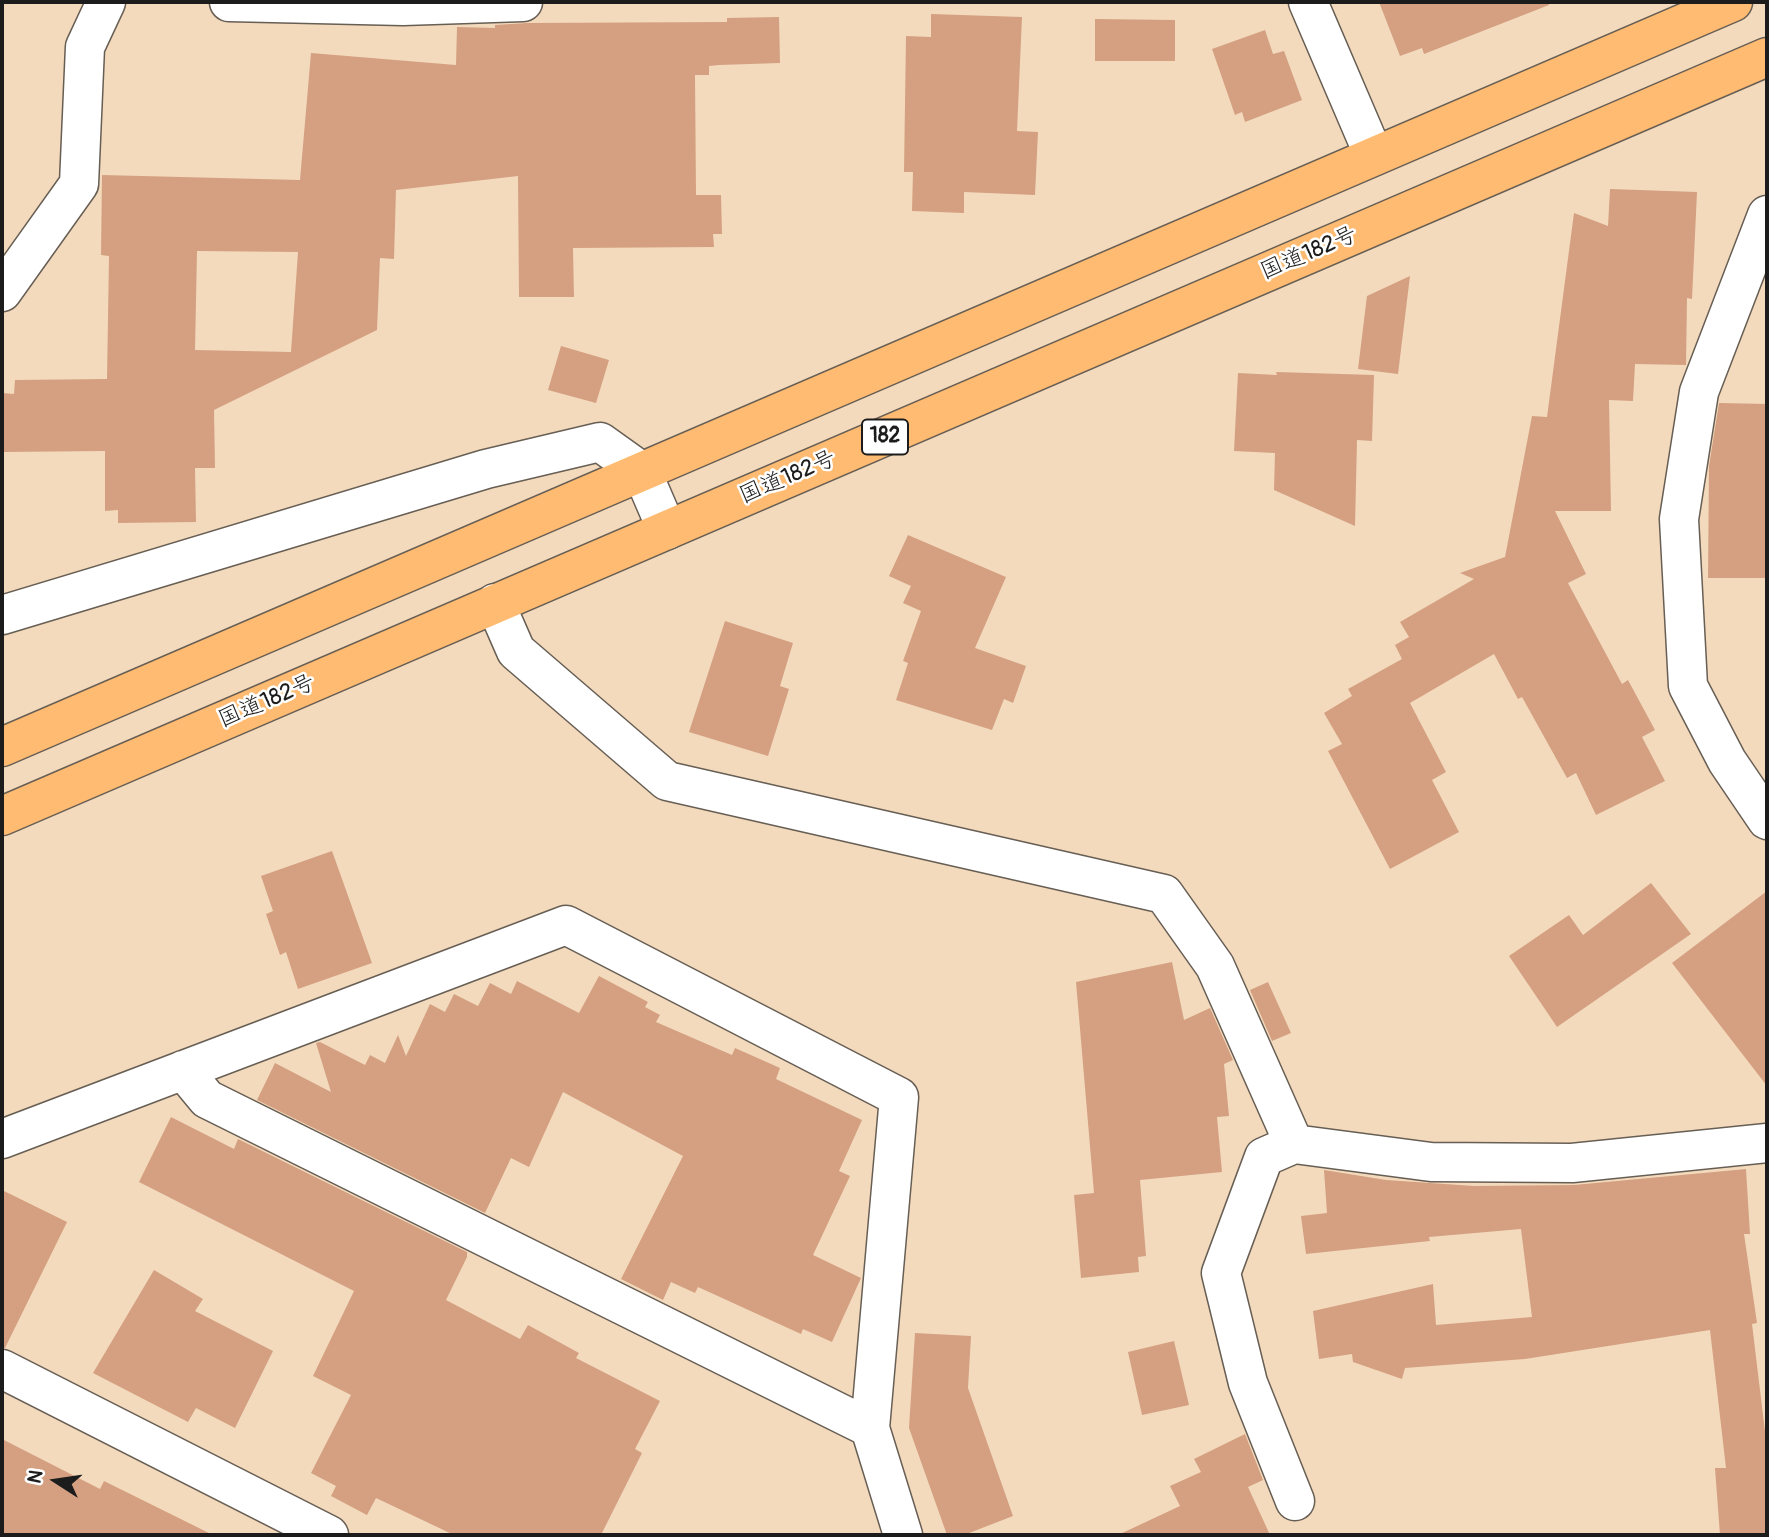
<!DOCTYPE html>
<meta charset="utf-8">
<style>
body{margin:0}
#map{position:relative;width:1769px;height:1537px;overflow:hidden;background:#f3dabd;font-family:Pangolin,sans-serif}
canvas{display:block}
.frame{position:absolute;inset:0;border:4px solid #1c1c1c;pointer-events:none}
.north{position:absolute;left:21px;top:1446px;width:70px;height:70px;-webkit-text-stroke:5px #fff;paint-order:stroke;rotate:282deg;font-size:19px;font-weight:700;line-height:28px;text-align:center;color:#1c1c1c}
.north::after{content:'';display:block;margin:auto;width:24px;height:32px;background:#1c1c1c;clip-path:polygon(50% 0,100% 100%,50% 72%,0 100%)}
</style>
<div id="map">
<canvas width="1769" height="1537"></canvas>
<div class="frame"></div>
<div class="north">N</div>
</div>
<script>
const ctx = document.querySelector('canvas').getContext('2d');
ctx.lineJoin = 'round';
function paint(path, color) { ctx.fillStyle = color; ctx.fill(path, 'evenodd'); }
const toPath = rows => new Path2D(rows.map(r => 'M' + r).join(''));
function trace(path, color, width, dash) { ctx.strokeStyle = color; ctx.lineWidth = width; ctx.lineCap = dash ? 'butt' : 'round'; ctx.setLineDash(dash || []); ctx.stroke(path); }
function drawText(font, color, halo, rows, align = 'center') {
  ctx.font = font + ' Pangolin,"Klee One",sans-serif'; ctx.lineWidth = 5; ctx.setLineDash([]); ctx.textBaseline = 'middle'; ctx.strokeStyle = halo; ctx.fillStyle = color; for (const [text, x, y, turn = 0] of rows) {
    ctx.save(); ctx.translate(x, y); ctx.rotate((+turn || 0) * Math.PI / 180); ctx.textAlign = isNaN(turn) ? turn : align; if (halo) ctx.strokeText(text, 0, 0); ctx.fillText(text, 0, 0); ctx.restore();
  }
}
paint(toPath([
 [1379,2,1549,2,1549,5,1424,54,1422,48,1400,56],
 [931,14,1022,17,1017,131,1038,132,1035,195,964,192,964,213,912,211,913,172,904,172,906,36,931,37],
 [779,17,780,63,719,65,709,66,709,75,695,75,696,195,721,195,722,234,713,234,714,247,573,248,574,297,519,297,518,176,396,190,394,259,380,258,377,330,214,410,215,468,195,468,196,522,118,523,118,510,105,511,105,451,2,452,2,393,14,394,15,380,107,379,109,256,101,255,102,175,300,180,311,53,456,65,457,27,495,28,495,25,527,23,727,22,727,18],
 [197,251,298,252,291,352,195,350],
 [1095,19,1175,20,1175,61,1095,61],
 [1265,30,1273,54,1284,51,1302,100,1245,122,1242,112,1235,115,1212,49],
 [1610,189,1697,192,1692,299,1687,298,1686,365,1635,364,1633,401,1609,400,1611,511,1555,511,1586,574,1568,583,1622,684,1628,680,1655,730,1642,737,1665,781,1596,815,1576,773,1567,778,1522,697,1518,699,1494,654,1410,703,1446,772,1432,780,1459,832,1390,869,1328,751,1342,744,1324,713,1352,696,1348,689,1402,659,1395,645,1409,637,1400,622,1474,579,1460,573,1505,557,1532,416,1547,417,1574,213,1608,226],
 [1410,276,1398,374,1358,369,1367,296],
 [561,346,609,360,596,403,548,390],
 [1276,372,1374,375,1372,441,1357,440,1355,526,1274,490,1275,453,1234,451,1238,373,1277,375],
 [1719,403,1767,404,1767,578,1708,578,1709,466],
 [908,535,1006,577,975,648,1026,666,1013,703,1004,699,992,730,896,700,908,663,903,661,921,611,903,603,911,586,889,576],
 [725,621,793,643,780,686,789,689,768,756,689,732],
 [332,851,372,963,298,989,286,952,280,955,266,914,273,911,261,876],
 [1651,883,1691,934,1557,1027,1509,956,1569,915,1583,935],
 [1767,891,1767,1086,1672,963],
 [1172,962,1184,1020,1210,1008,1233,1060,1224,1064,1229,1116,1217,1117,1222,1172,1140,1180,1146,1256,1138,1257,1139,1272,1081,1278,1074,1195,1094,1193,1076,982],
 [599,976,648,1002,645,1007,660,1015,656,1022,732,1055,735,1048,780,1068,776,1079,862,1120,839,1171,850,1176,813,1255,861,1278,832,1342,803,1329,801,1334,698,1287,695,1293,671,1282,663,1300,621,1279,683,1156,563,1092,529,1167,511,1158,485,1213,257,1100,275,1063,331,1092,316,1043,320,1042,365,1065,370,1055,385,1063,398,1035,406,1056,430,1004,445,1012,454,994,478,1006,490,983,511,994,517,981,579,1013],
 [1268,982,1291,1033,1272,1041,1250,990],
 [171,1117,234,1149,238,1139,467,1252,467,1257,446,1300,520,1339,528,1325,579,1353,576,1358,660,1401,635,1449,642,1453,601,1535,454,1535,376,1498,367,1515,331,1496,336,1486,311,1473,351,1395,313,1376,354,1291,139,1182],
 [1746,1169,1750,1234,1744,1234,1757,1323,1752,1324,1767,1448,1767,1535,1720,1535,1715,1468,1726,1468,1710,1330,1525,1359,1405,1368,1402,1379,1353,1362,1352,1354,1319,1359,1313,1311,1433,1284,1436,1325,1532,1317,1521,1229,1429,1237,1430,1241,1306,1254,1301,1216,1327,1213,1324,1170,1386,1180,1474,1186,1574,1185],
 [2,1190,67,1222,5,1348,2,1347],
 [154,1270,203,1299,195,1311,273,1351,235,1428,196,1408,188,1422,93,1373],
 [915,1333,971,1336,968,1388,1013,1516,964,1535,947,1535,909,1428],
 [1174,1341,1189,1405,1142,1415,1128,1352],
 [1245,1434,1263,1480,1248,1487,1270,1535,1118,1535,1180,1506,1170,1486,1201,1472,1194,1459],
 [2,1439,100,1489,104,1481,213,1535,2,1535]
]), '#d4a081');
const minor = toPath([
 [229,2,403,6,523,2],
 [1308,2,1374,156],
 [1767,215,1699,392,1679,519,1688,686,1727,761,1767,820],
 [2,292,79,184,85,47,106,2],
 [495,603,516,651,667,781,1164,894,1215,966,1294,1144],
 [2,615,486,469,600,442,642,472,667,530],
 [183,1070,207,1099,870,1428],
 [2,1139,566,925,899,1097,870,1428,903,1535],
 [2,1369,329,1535],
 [1295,1501,1248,1383,1221,1273,1264,1157,1294,1144,1431,1162,1572,1163,1767,1143]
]);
const highway = toPath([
 [2,747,1733,2],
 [2,816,1767,57]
]);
trace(minor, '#675e54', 41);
trace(highway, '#675e54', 41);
trace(minor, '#fff', 38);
trace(highway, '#ffbb71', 38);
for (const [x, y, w] of [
 [885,437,46]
]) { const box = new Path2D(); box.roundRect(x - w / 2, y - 17.5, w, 35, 5); ctx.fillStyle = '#fff'; ctx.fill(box); trace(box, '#1c1c1c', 2); }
drawText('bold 21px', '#1c1c1c', null, [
 ["182",885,437]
]);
drawText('23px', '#1c1c1c', '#fff', [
 ["国道182号",1309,254,-23],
 ["国道182号",788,478,-23],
 ["国道182号",267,702,-23]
]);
</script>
